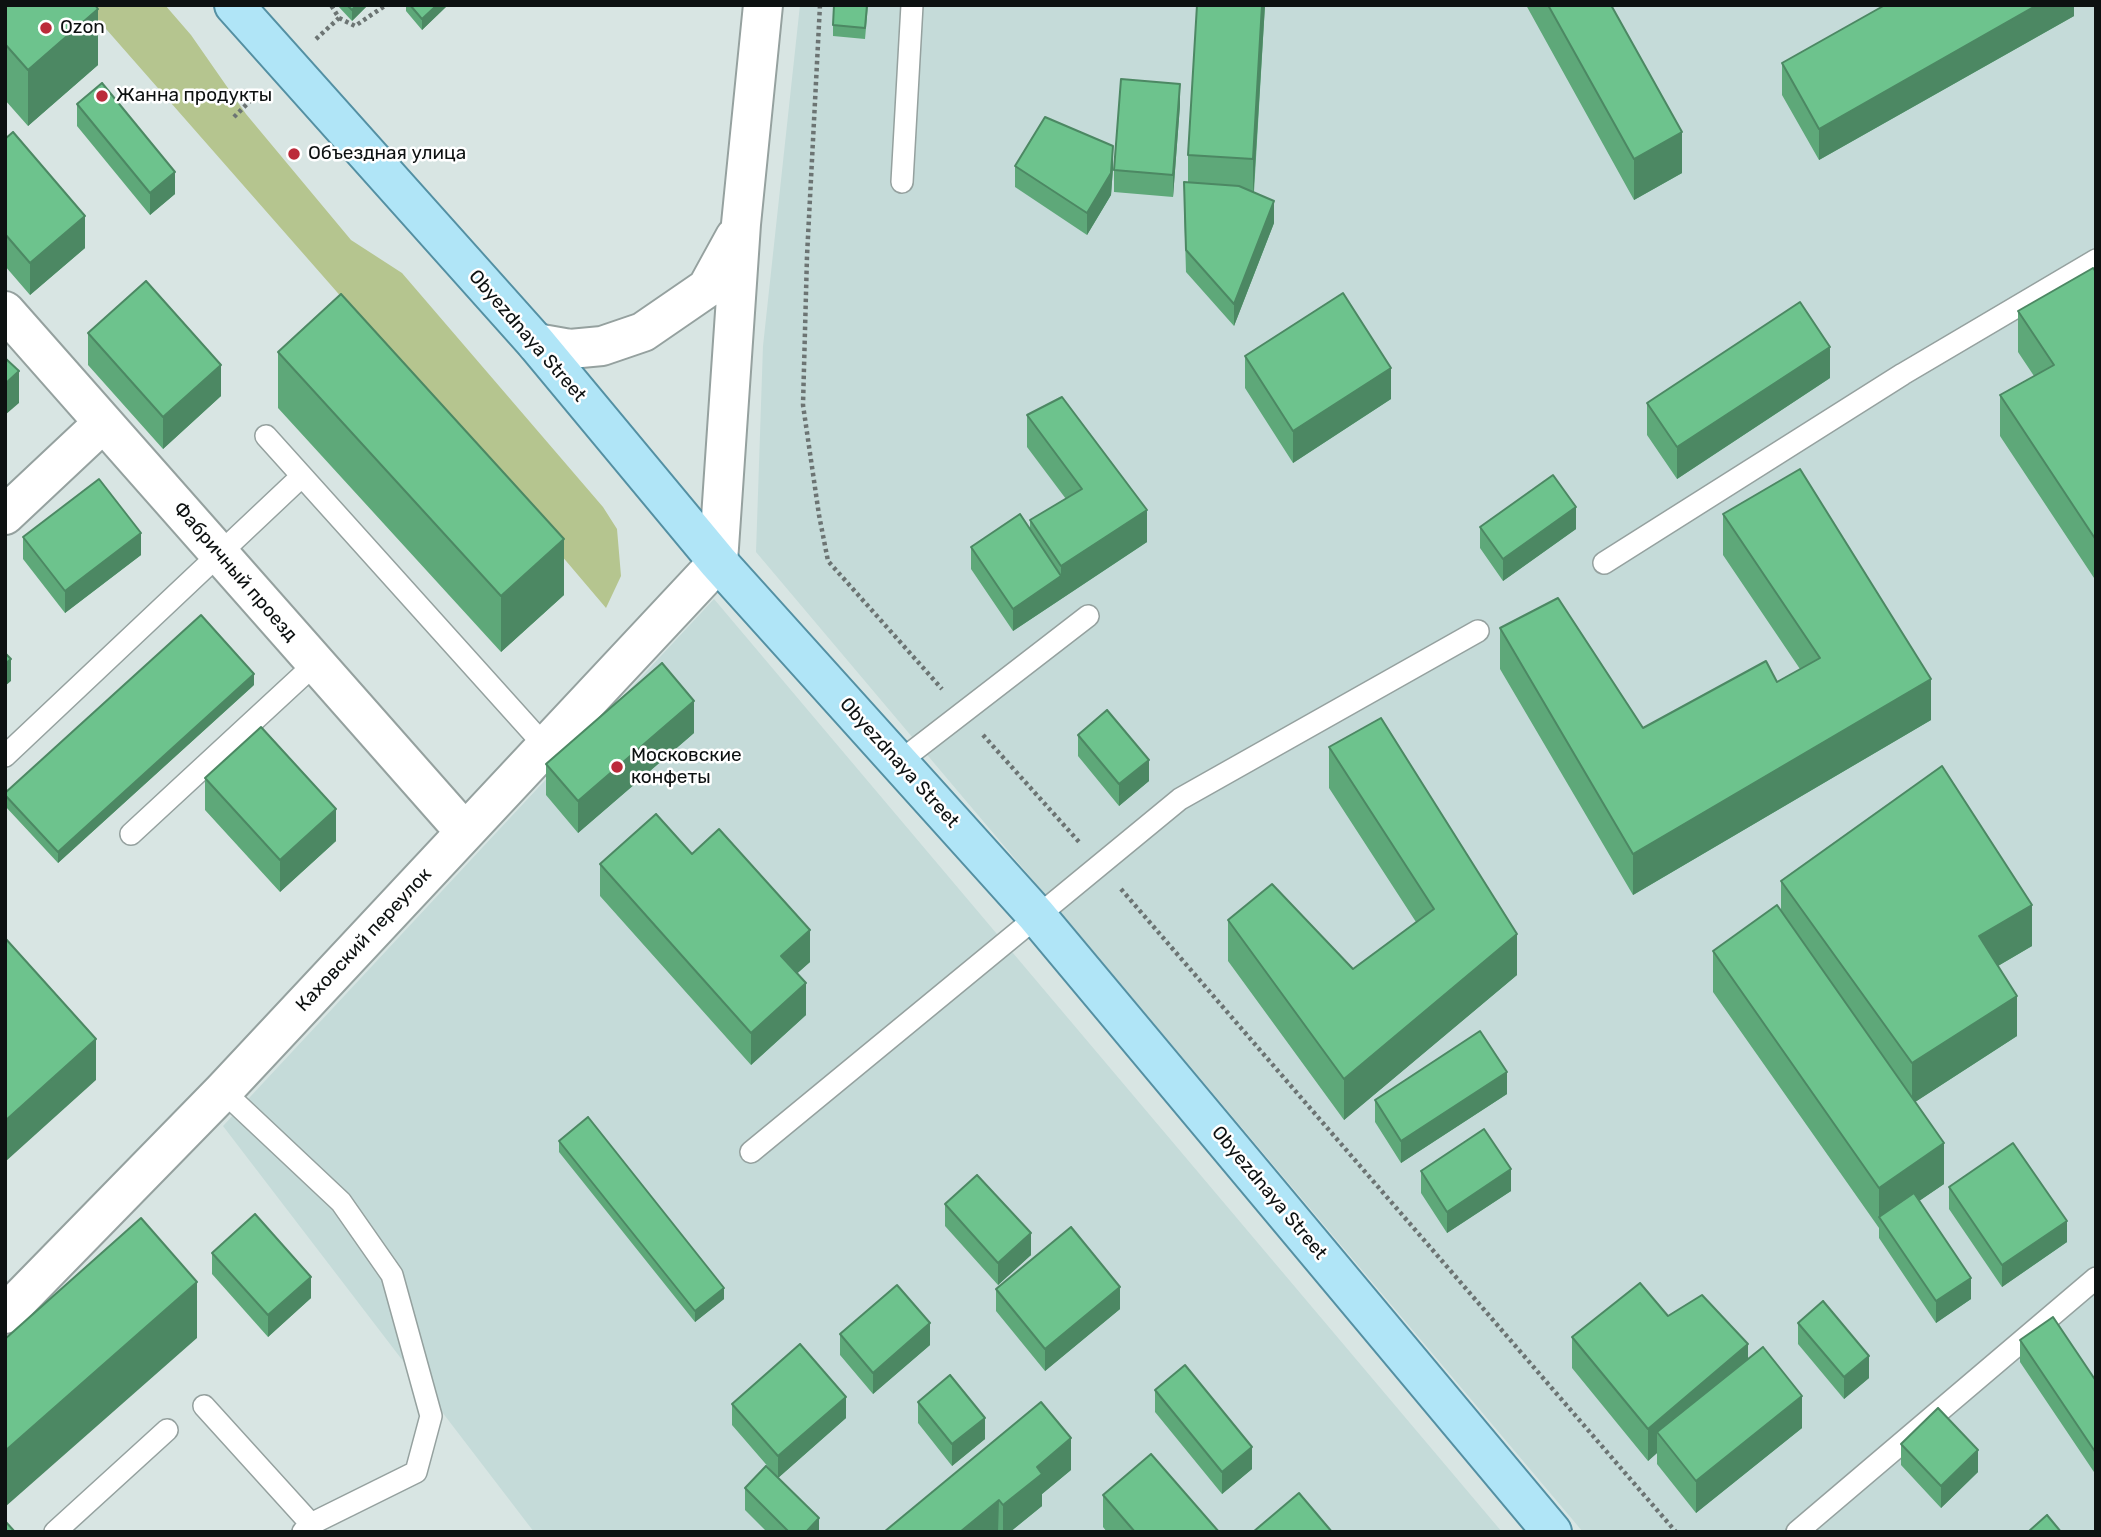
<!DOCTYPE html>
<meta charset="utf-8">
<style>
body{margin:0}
#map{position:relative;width:2101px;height:1537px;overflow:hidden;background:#d8e5e3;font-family:Rubik,sans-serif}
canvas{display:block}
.frame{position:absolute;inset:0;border:7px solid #0d1111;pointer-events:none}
</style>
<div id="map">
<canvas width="2101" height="1537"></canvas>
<div class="frame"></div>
</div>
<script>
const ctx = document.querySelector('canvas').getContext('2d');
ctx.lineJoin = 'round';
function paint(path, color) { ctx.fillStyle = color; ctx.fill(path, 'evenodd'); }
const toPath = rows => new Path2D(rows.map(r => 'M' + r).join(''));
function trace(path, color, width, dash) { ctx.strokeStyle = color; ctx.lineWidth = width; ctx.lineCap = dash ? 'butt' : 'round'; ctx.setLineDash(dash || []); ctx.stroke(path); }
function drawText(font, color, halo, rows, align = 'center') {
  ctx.font = font + ' Rubik,sans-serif'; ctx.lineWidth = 5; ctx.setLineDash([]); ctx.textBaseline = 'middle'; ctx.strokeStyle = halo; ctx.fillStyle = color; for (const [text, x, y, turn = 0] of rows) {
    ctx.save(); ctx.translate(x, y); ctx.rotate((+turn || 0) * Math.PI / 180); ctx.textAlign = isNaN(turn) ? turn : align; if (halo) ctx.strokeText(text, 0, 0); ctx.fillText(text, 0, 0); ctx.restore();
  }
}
paint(toPath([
 [800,5,2096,5,2096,1532,1583,1532,756,552,763,346],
 [714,599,1502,1532,534,1532,223,1126]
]), '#c5dbd9');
paint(toPath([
 [85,5,165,5,191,35,246,114,351,240,402,273,603,507,617,529,621,576,606,608,358,316]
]), '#b5c58f');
const service = toPath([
 [902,182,912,5],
 [266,436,545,746],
 [1604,563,1903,374,2096,260],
 [5,756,302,476],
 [899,762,1088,616],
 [131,834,316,663],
 [223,1091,341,1202,392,1275,431,1416,416,1472,311,1524,303,1532],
 [751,1152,1180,799,1478,631],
 [204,1406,311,1524],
 [55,1532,167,1430],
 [1797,1532,2096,1278]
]);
const minor = toPath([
 [5,311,465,832],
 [5,515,103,423],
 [5,1314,223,1091,718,562]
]);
const secondary = toPath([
 [536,343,570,349,602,346,643,332,707,288,735,237],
 [718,562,741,224,763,5]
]);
const primary = toPath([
 [234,5,536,343,718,562,1036,915,1552,1532]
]);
trace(service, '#95a19f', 24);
trace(minor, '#95a19f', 42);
trace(secondary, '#95a19f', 42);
trace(primary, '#5490a3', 42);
trace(toPath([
 [820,5,807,256,803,405,819,515,828,561,942,689],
 [339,18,355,26,386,5],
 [316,39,339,18,331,5],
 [234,117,258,93],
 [983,735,1080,843],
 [1121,889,1676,1532]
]), '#6c7473', 4.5, [3.5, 3.5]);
trace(service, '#fff', 21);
trace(minor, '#fff', 38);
trace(secondary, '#fff', 38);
trace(primary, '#b0e5f7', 38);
paint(toPath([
 [5,5,98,65,28,126,5,100],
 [337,5,368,5,352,21],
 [406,5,448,5,422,30,406,11],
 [868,5,865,39,833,36,833,25],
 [1197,5,1265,5,1254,192,1274,223,1234,326,1186,272,1184,204,1188,183,1188,155],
 [1526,5,1611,5,1682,173,1634,200],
 [2074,5,2074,16,1819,160,1782,95,1782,63],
 [77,104,175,194,150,215,77,126],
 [1180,105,1173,197,1114,192,1114,170],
 [5,139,85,248,30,295,5,266],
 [1015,166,1113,168,1111,195,1087,235,1015,187],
 [2096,272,2096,581,2000,436,2000,395,2034,376,2018,352,2018,311],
 [88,333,221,396,163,449,88,365],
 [278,352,564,595,501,652,278,408],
 [1245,356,1391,399,1293,463,1245,388],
 [1830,378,1677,479,1647,435,1647,403],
 [1027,415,1147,542,1013,631,971,569,971,547,1030,530,1030,520,1066,499,1027,447],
 [1723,514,1931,720,1633,895,1500,669,1500,628,1643,728,1777,682,1800,669,1723,555],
 [1480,527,1576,529,1503,581,1480,548],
 [23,537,141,555,65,613,23,559],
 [254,685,58,863,5,806,5,793],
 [694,733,578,833,546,795,546,764],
 [1078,735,1149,781,1119,806,1078,756],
 [1329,747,1517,975,1344,1120,1228,961,1228,920,1353,969,1416,922,1329,788],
 [205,778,336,841,280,892,205,810],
 [692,854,810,962,797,973,806,1015,751,1065,600,896,600,864],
 [1781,881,2032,946,1998,966,2017,1036,1915,1102,1944,1184,1919,1201,1971,1299,1936,1323,1879,1238,1879,1228,1713,992,1713,951,1781,912],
 [1507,1094,1401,1163,1375,1122,1375,1100],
 [559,1141,724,1299,695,1322,559,1152],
 [1421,1171,1511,1191,1447,1233,1421,1193],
 [1949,1187,2067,1242,2002,1287,1949,1209],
 [945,1204,1031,1255,998,1285,945,1226],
 [212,1253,311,1298,268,1337,212,1274],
 [996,1289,1120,1309,1045,1371,996,1311],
 [1668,1316,1748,1359,1802,1428,1696,1513,1657,1464,1657,1453,1648,1461,1572,1368,1572,1337],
 [1798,1323,1869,1378,1844,1399,1798,1344],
 [840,1334,930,1345,873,1394,840,1355],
 [2020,1340,2096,1381,2096,1475,2020,1362],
 [1155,1390,1252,1469,1222,1494,1155,1412],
 [918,1402,985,1439,952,1466,918,1423],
 [732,1404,846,1418,778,1478,819,1532,767,1532,745,1510,745,1488,777,1477,732,1425],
 [1901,1444,1978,1472,1941,1508,1901,1465],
 [1071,1470,1042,1494,1042,1506,1010,1532,884,1532],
 [1103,1495,1219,1532,1107,1532,1103,1527]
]), '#5ea879');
paint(toPath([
 [356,5,368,5,352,21,352,10],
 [437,5,448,5,422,30,422,19],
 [1262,5,1265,5,1253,200,1253,159],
 [2037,5,2074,5,2074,16,1819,160,1819,129],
 [98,9,98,65,28,126,28,70],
 [1180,84,1180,105,1173,197,1173,175],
 [1682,132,1682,173,1634,200,1634,159],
 [1113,146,1113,168,1111,195,1087,235,1087,213],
 [175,172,175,194,150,215,150,193],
 [1274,201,1274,223,1234,326,1234,304],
 [85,216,85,248,30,295,30,263],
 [1830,347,1830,378,1677,479,1677,447],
 [221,365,221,396,163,449,163,417],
 [1391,368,1391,399,1293,463,1293,431],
 [19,371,19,403,5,415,5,384],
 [1576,507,1576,529,1503,581,1503,559],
 [1147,510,1147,542,1013,631,1013,609,1061,576,1061,566],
 [141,533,141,555,65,613,65,591],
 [564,539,564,595,501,652,501,596],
 [11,659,11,681,5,686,5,664],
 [254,674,254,685,58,863,58,852],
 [1931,679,1931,720,1633,895,1633,854],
 [694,701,694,733,578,833,578,801],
 [1149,760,1149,781,1119,806,1119,784],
 [336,809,336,841,280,892,280,860],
 [2032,905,2032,946,1979,977,1979,936],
 [810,930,810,962,781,988,781,956],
 [1517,934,1517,975,1344,1120,1344,1079],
 [806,983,806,1015,751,1065,751,1033],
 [2017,996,2017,1036,1912,1104,1912,1063],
 [96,1039,96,1080,5,1162,5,1121],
 [1507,1072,1507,1094,1401,1163,1401,1141],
 [1944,1143,1944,1184,1884,1225,1879,1218,1879,1188],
 [1511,1169,1511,1191,1447,1233,1447,1212],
 [2067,1221,2067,1242,2002,1287,2002,1265],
 [1031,1233,1031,1255,998,1285,998,1263],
 [311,1277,311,1298,268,1337,268,1315],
 [1971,1278,1971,1299,1936,1323,1936,1301],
 [197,1282,197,1338,5,1507,5,1451],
 [1120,1287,1120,1309,1045,1371,1045,1349],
 [724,1288,724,1299,695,1322,695,1311],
 [930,1323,930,1345,873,1394,873,1373],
 [1748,1344,1748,1376,1657,1432,1657,1453,1648,1461,1648,1429],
 [1869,1356,1869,1378,1844,1399,1844,1377],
 [1802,1396,1802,1428,1696,1513,1696,1481],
 [846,1397,846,1418,778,1478,778,1456],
 [985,1418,985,1439,952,1466,952,1444],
 [1071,1438,1071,1470,1042,1494,1042,1506,1010,1532,1003,1532,1003,1505,1037,1467],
 [1252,1447,1252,1469,1222,1494,1222,1472],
 [1978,1450,1978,1472,1941,1508,1941,1486],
 [999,1500,998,1532,960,1532],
 [819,1518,819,1532,806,1532]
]), '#4c8863');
const building = toPath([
 [5,5,95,5,98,9,28,70,5,44,5,5],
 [347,5,356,5,352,10,347,5],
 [410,5,437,5,422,19,410,5],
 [834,5,867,5,865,28,833,25,834,5],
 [1197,5,1262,5,1253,159,1188,155,1197,5],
 [1548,5,1611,5,1682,132,1634,159,1548,5],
 [1885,5,2037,5,1819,129,1782,63,1885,5],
 [1121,79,1180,84,1173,175,1114,170,1121,79],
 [102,83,175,172,150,193,77,104,102,83],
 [1045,117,1113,146,1111,173,1087,213,1015,166,1045,117],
 [13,132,85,216,30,263,5,234,5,139,13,132],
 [1184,182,1239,186,1274,201,1234,304,1186,250,1184,182],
 [2093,268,2096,272,2096,540,2000,395,2054,365,2018,311,2093,268],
 [146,281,221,365,163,417,88,333,146,281],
 [1343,293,1391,368,1293,431,1245,356,1343,293],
 [341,294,564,539,501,596,278,352,341,294],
 [1800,302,1830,347,1677,447,1647,403,1800,302],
 [5,358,19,371,5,384,5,358],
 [1062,397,1147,510,1061,566,1030,520,1082,489,1027,415,1062,397],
 [1800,469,1931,679,1633,854,1500,628,1558,598,1643,728,1766,661,1777,682,1820,658,1723,514,1800,469],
 [1553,475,1576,507,1503,559,1480,527,1553,475],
 [99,479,141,533,65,591,23,537,99,479],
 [1020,514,1061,576,1013,609,971,547,1020,514],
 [201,615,254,674,58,852,5,795,5,793,201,615],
 [5,653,11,659,5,664,5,653],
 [662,663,694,701,578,801,546,764,662,663],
 [1107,710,1149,760,1119,784,1078,735,1107,710],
 [1381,718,1517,934,1344,1079,1228,920,1272,884,1353,969,1434,909,1329,747,1381,718],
 [261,727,336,809,280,860,205,778,261,727],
 [1942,766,2032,905,1979,936,2017,996,1912,1063,1781,881,1942,766],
 [656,814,692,854,719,829,810,930,781,956,806,983,751,1033,600,864,656,814],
 [1777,905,1944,1143,1879,1188,1713,951,1777,905],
 [5,938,96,1039,5,1121,5,938],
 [1480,1031,1507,1072,1401,1141,1375,1100,1480,1031],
 [588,1117,724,1288,695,1311,559,1141,588,1117],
 [1484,1129,1511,1169,1447,1212,1421,1171,1484,1129],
 [2013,1143,2067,1221,2002,1265,1949,1187,2013,1143],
 [977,1175,1031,1233,998,1263,945,1204,977,1175],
 [1914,1193,1971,1278,1936,1301,1879,1217,1914,1193],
 [255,1214,311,1277,268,1315,212,1253,255,1214],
 [141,1218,197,1282,5,1451,5,1339,141,1218],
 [1071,1227,1120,1287,1045,1349,996,1289,1071,1227],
 [1640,1283,1668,1316,1702,1295,1748,1344,1648,1429,1572,1337,1640,1283],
 [897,1285,930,1323,873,1373,840,1334,897,1285],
 [1823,1301,1869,1356,1844,1377,1798,1323,1823,1301],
 [2053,1317,2096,1381,2096,1453,2020,1340,2053,1317],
 [800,1344,846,1397,778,1456,732,1404,800,1344],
 [1763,1347,1802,1396,1696,1481,1657,1432,1763,1347],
 [1185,1365,1252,1447,1222,1472,1155,1390,1185,1365],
 [950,1375,985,1418,952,1444,918,1402,950,1375],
 [1041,1402,1071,1438,1037,1467,1042,1474,1003,1505,999,1500,960,1532,884,1532,1041,1402],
 [1938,1408,1978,1450,1941,1486,1901,1444,1938,1408],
 [1151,1454,1219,1532,1135,1532,1103,1495,1151,1454],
 [766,1466,819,1518,806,1532,789,1532,745,1488,766,1466],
 [1299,1493,1332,1532,1253,1532,1299,1493],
 [2047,1515,2061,1532,2028,1532,2047,1515],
 [5,1521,15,1532,5,1532,5,1521]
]);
paint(building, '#6dc38d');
trace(building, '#4c8863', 2);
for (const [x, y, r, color] of [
 [46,28,7,"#bb2b3a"],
 [102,96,7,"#bb2b3a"],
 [294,154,7,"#bb2b3a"],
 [617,767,7,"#bb2b3a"]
]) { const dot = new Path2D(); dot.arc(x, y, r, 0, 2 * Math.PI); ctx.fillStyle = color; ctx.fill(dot); trace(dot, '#fff', 2.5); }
drawText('19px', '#0d1111', '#fff', [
 ["Ozon",60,28],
 ["Жанна продукты",116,96],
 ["Объездная улица",308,154],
 ["Московские",631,756],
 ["конфеты",631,778]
], 'left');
drawText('19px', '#0d1111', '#fff', [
 ["Obyezdnaya Street",527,336,49],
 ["Фабричный проезд",235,572,49],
 ["Obyezdnaya Street",899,763,48],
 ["Каховский переулок",364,940,-47],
 ["Obyezdnaya Street",1269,1193,50]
]);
</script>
